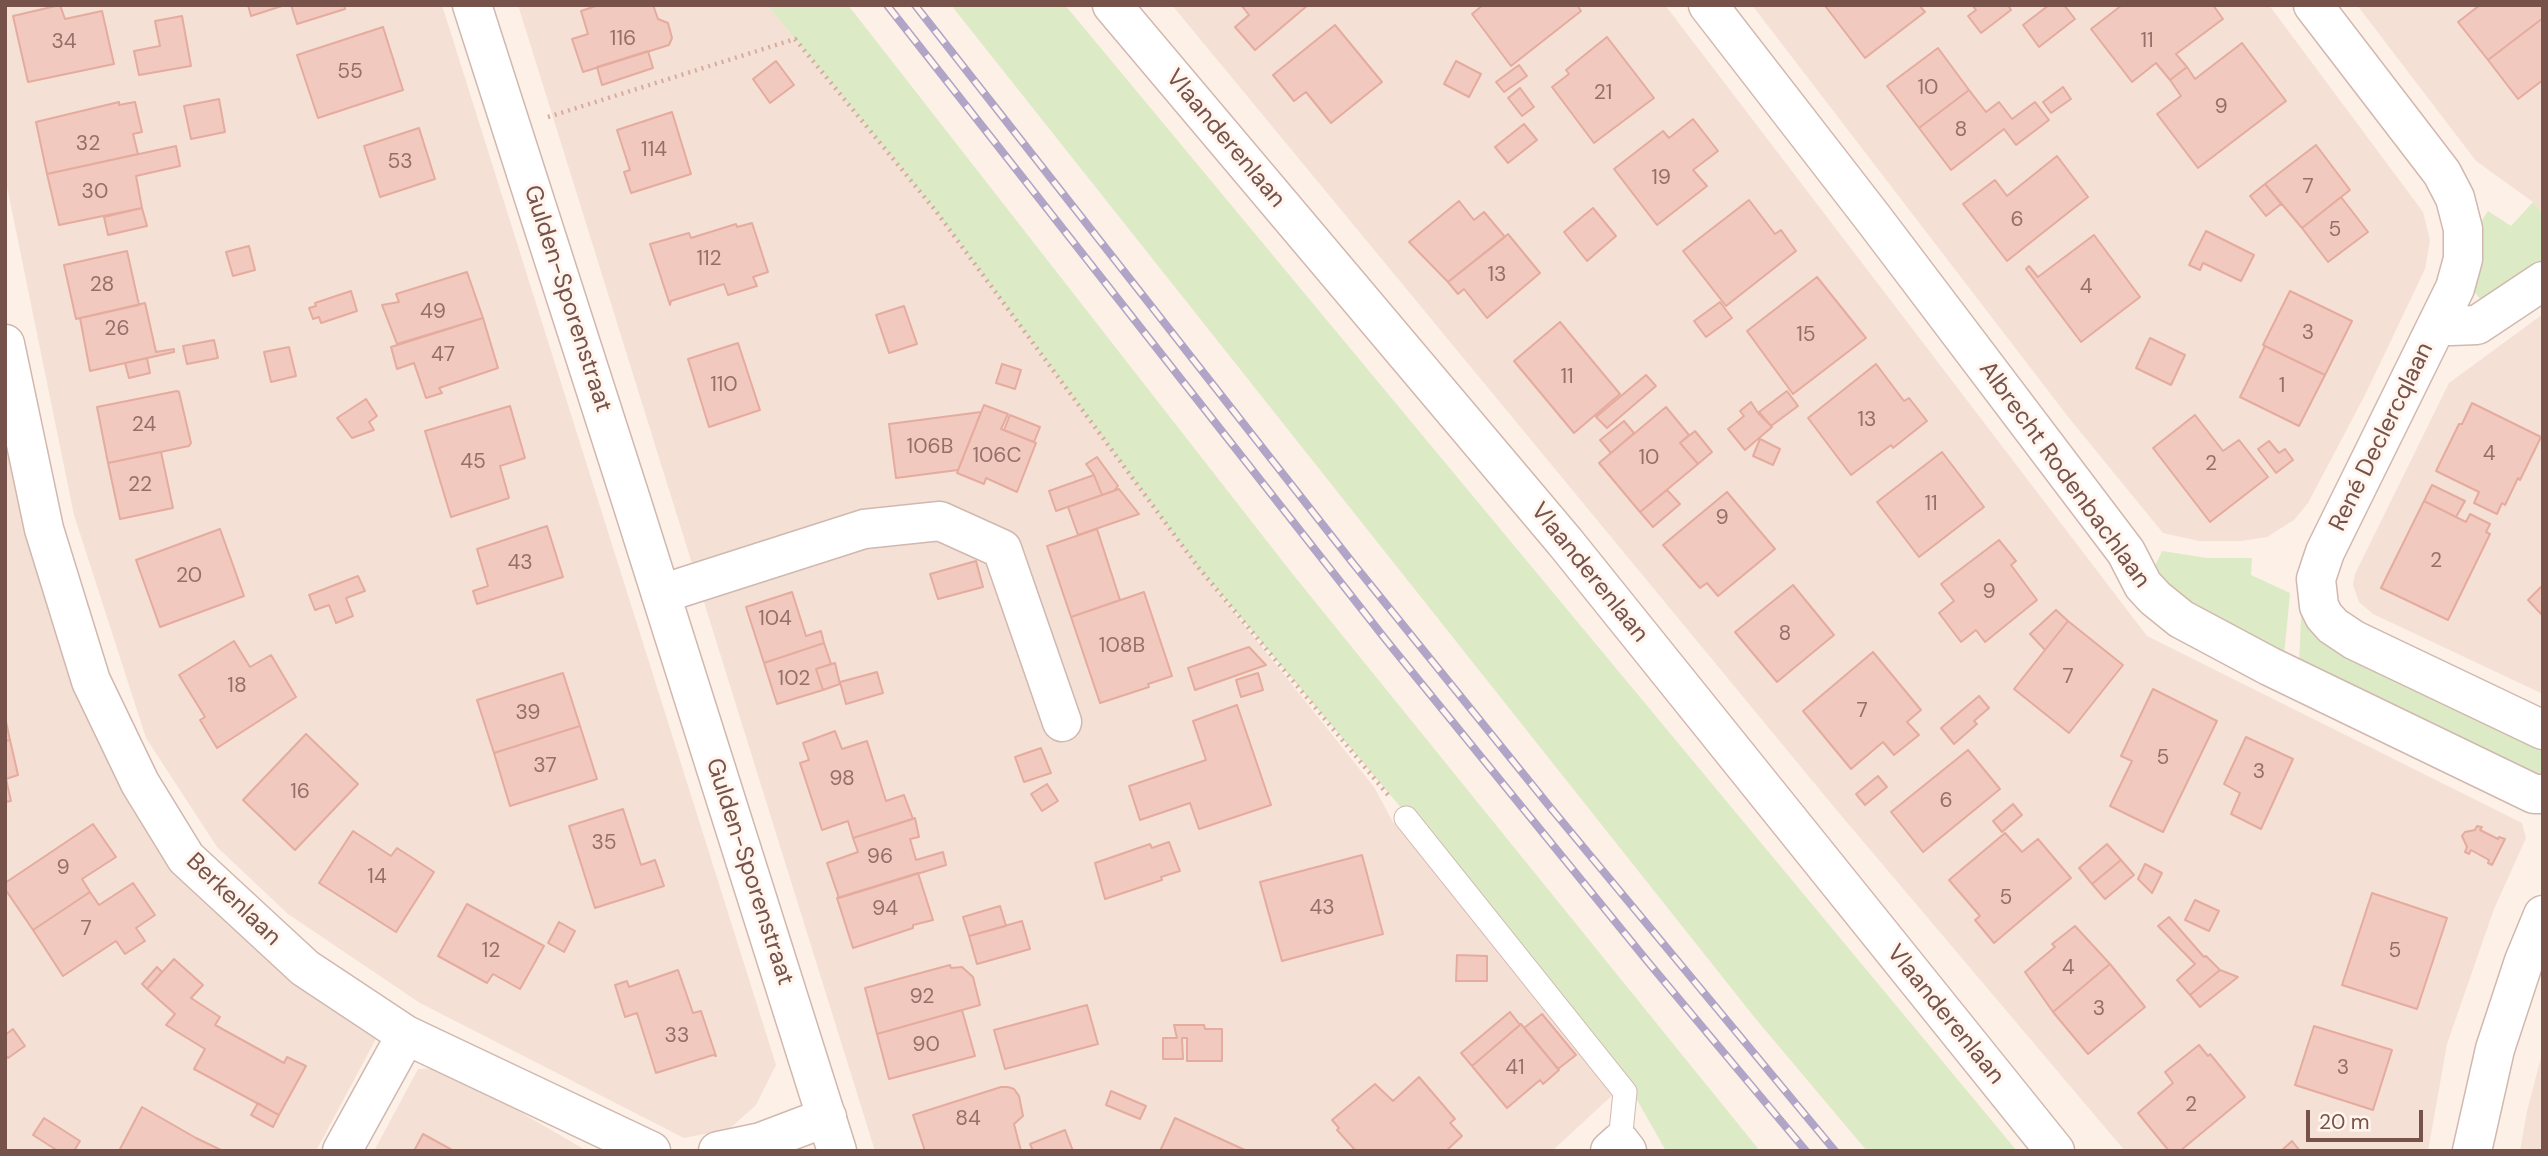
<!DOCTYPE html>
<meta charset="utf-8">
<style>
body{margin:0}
#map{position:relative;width:2548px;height:1156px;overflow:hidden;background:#fdf0e7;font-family:"DM Sans",sans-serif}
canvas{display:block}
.frame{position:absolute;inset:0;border:7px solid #77524b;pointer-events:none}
.scale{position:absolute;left:2306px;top:1110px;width:117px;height:32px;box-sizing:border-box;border:4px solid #77524b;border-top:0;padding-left:9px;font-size:21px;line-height:24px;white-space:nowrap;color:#77524b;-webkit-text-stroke:5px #fff5ed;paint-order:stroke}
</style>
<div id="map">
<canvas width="2548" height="1156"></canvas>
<div class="frame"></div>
<div class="scale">20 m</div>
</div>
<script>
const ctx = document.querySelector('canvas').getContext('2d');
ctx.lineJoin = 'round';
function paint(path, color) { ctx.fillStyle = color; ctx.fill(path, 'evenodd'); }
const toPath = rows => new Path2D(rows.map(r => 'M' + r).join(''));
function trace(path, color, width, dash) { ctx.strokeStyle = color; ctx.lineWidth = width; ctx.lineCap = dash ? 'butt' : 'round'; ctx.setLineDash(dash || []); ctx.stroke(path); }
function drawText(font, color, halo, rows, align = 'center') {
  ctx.font = font + ' "DM Sans",sans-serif'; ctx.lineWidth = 6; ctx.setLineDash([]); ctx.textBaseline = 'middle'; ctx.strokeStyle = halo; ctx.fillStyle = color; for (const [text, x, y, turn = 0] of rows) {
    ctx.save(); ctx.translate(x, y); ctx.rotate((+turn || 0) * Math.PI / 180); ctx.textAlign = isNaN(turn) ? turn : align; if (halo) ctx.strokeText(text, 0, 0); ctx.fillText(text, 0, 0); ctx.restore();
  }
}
paint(toPath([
 [5,5,442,5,776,1065,756,1105,729,1129,684,1138,420,1003,288,914,217,847,146,738,74,515,5,177],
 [518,5,767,5,935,210,1198,567,1374,787,1393,822,1618,1090,1552,1151,875,1151],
 [1172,5,1665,5,2147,636,2522,823,2526,838,2494,909,2447,1044,2428,1151,2125,1151,1834,807],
 [1752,5,2269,5,2423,212,2430,240,2425,269,2365,395,2308,503,2294,520,2267,537,2241,541,2199,541,2163,533,2069,418],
 [2357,5,2543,5,2543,214,2533,202,2476,161],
 [2543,314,2543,694,2373,614,2359,602,2353,585,2355,574,2449,383],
 [5,413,33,534,200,892,247,942,311,991,378,1035,316,1151,5,1151],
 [2543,1050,2543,1151,2520,1151,2527,1111],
 [445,1068,587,1151,374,1151,418,1069]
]), '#f4e0d5');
paint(toPath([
 [767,5,848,5,1291,572,1760,1151,1666,1151,1628,1084,1408,816,1198,567,935,210],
 [951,5,1065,5,2017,1151,1867,1151,1755,1018],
 [2533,202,2543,214,2543,267,2487,308,2470,286,2479,225,2488,211,2511,226],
 [2162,551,2207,558,2252,558,2251,575,2290,593,2284,656,2203,617,2153,570],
 [2302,599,2543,746,2543,780,2299,663]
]), '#dcebc5');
const building = toPath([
 [60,5,65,19,102,11,114,64,28,82,13,16,60,5],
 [248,5,285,5,251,16,248,5],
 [291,5,344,5,345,9,297,24,291,5],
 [599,5,653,5,658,19,668,23,672,38,669,45,583,72,572,39,588,34,581,11,599,5],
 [1241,5,1308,5,1255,50,1235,27,1249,15,1241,5],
 [1483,5,1577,5,1581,11,1511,66,1472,14,1483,5],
 [1828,5,1919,5,1925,12,1865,58,1826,7,1828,5],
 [1972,5,2008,5,2011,10,1981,33,1968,16,1976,10,1972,5],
 [2049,5,2064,5,2075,19,2039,47,2023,25,2049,5],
 [2122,5,2213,5,2223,19,2176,54,2187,67,2170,80,2156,63,2132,82,2091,29,2122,5],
 [2480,5,2542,5,2543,18,2488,60,2458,22,2480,5],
 [182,16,191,66,139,75,134,51,160,46,155,21,182,16],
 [2543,18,2543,80,2518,99,2488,60,2543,18],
 [1335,25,1382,82,1331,123,1306,92,1294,101,1273,75,1335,25],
 [383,27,403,90,318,118,297,55,383,27],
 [1607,37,1654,98,1594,143,1552,87,1569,74,1566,70,1607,37],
 [2242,43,2286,101,2198,168,2157,114,2181,96,2170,80,2187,67,2195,79,2242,43],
 [1938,48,1969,90,1919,128,1887,86,1938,48],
 [648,51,653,68,602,85,597,67,648,51],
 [776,61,794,85,770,103,753,79,776,61],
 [1456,61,1481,74,1469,97,1444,84,1456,61],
 [1519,65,1527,76,1504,92,1496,82,1519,65],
 [2063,87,2071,99,2051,113,2043,102,2063,87],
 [1520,88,1534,107,1522,116,1508,98,1520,88],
 [1969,90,1986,112,1999,102,2012,119,2035,102,2049,120,2016,145,2004,129,1951,170,1919,128,1969,90],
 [219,99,225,132,191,139,184,106,219,99],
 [119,102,119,105,135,102,142,132,133,134,138,154,47,174,36,122,119,102],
 [672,112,691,174,631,193,624,172,630,170,617,130,672,112],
 [1693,119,1718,151,1693,170,1707,186,1657,225,1614,169,1663,131,1669,138,1693,119],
 [1524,124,1537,140,1508,163,1495,147,1524,124],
 [419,128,435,179,380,197,364,146,419,128],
 [2316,145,2350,190,2302,228,2265,184,2316,145],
 [176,146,180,166,136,176,142,208,59,225,47,174,176,146],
 [2057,156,2088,197,2007,261,1963,204,1995,180,2007,196,2057,156],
 [2265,184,2281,204,2266,216,2250,196,2265,184],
 [2341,197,2368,232,2328,262,2302,228,2341,197],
 [1749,200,1775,234,1781,230,1796,251,1726,306,1683,251,1749,200],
 [1459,201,1474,220,1484,212,1505,237,1448,282,1409,242,1459,201],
 [142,208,147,226,108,235,104,217,142,208],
 [1593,208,1616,236,1587,261,1564,232,1593,208],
 [752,223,768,272,753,277,757,286,728,295,724,284,671,301,670,305,650,244,689,233,691,238,736,224,737,227,752,223],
 [2206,231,2254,255,2241,281,2203,263,2200,270,2189,265,2206,231],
 [1508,234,1540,273,1487,318,1464,289,1458,294,1448,282,1508,234],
 [2094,235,2140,297,2081,342,2026,269,2029,266,2038,277,2094,235],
 [249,246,255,270,233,276,226,252,249,246],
 [127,251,139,305,76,319,64,265,127,251],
 [467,272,483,318,397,344,382,305,399,302,396,294,467,272],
 [1817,277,1866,338,1793,394,1747,331,1817,277],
 [351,291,357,311,321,323,319,317,313,319,309,308,316,306,315,303,351,291],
 [2290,291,2352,321,2325,375,2263,345,2290,291],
 [1720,302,1732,318,1706,337,1694,321,1720,302],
 [145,303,156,352,174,349,174,352,90,371,80,318,145,303],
 [904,306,917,344,889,353,876,315,904,306],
 [483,318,498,368,439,388,442,393,426,398,414,363,397,369,391,347,483,318],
 [1560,322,1620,394,1574,433,1514,361,1560,322],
 [2150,338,2185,355,2171,385,2136,368,2150,338],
 [214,340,218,358,187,364,183,346,214,340],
 [738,343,760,410,709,427,688,359,738,343],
 [2265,346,2325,375,2299,426,2240,397,2265,346],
 [289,347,296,376,271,382,264,352,289,347],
 [147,358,150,373,129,378,125,363,147,358],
 [1002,364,1021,370,1015,389,996,383,1002,364],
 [1876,364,1904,401,1909,398,1927,421,1893,448,1891,445,1851,475,1808,418,1876,364],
 [1646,375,1656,386,1607,428,1596,417,1646,375],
 [177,391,179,392,191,443,189,446,108,463,97,407,177,391],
 [1787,391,1798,406,1771,426,1759,412,1787,391],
 [366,399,377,416,369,422,374,430,352,438,337,418,366,399],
 [1751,402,1758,413,1772,427,1745,450,1728,429,1744,416,1740,411,1751,402],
 [2472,403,2541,437,2520,480,2518,478,2505,505,2502,503,2497,514,2474,503,2479,492,2436,471,2459,424,2462,424,2472,403],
 [984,405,1008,414,1001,429,1036,443,1017,492,986,478,984,484,957,473,984,405],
 [510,406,525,458,500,466,509,498,451,517,425,431,510,406],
 [1666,407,1689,435,1680,443,1698,464,1640,512,1599,463,1666,407],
 [981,412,958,470,896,478,889,424,981,412],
 [1010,415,1040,427,1034,442,1004,430,1010,415],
 [2195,415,2223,451,2239,440,2268,477,2210,522,2153,448,2195,415],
 [1624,421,1634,433,1611,453,1600,440,1624,421],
 [1695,431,1712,452,1698,464,1680,443,1695,431],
 [1760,439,1780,449,1773,465,1753,456,1760,439],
 [2269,441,2279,453,2285,449,2293,460,2276,473,2258,449,2269,441],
 [161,452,173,508,120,519,108,463,161,452],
 [1942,452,1984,507,1919,557,1877,502,1942,452],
 [1097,457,1118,486,1114,491,1102,495,1094,475,1086,464,1097,457],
 [1094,475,1102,495,1056,511,1049,491,1094,475],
 [2432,485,2465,501,2456,517,2424,501,2432,485],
 [1119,489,1139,514,1078,535,1068,507,1119,489],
 [1667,490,1680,504,1653,527,1640,512,1667,490],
 [1727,492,1775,549,1718,596,1707,583,1700,588,1663,545,1727,492],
 [2424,501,2466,522,2470,514,2490,524,2486,532,2490,534,2448,620,2381,588,2424,501],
 [547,526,563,577,477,604,473,591,488,586,477,549,547,526],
 [220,529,244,596,160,627,136,560,220,529],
 [1097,529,1120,600,1071,617,1047,546,1097,529],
 [1999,540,2016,561,2011,565,2037,600,1985,642,1976,630,1961,642,1939,613,1954,601,1941,584,1999,540],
 [976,561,983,587,938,599,930,574,976,561],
 [358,576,365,591,346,598,353,616,336,623,329,605,315,610,309,595,358,576],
 [1793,585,1834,635,1777,682,1735,632,1793,585],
 [2543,585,2543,616,2528,600,2543,585],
 [792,592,806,636,821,631,824,643,764,663,746,607,792,592],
 [1144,592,1172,676,1148,684,1149,687,1100,703,1071,617,1144,592],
 [2056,610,2068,621,2045,650,2030,634,2056,610],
 [2068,621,2123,665,2069,733,2014,689,2068,621],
 [234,641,250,667,271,655,296,697,217,748,200,720,205,717,179,675,234,641],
 [824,643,831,664,816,669,823,690,777,704,764,663,824,643],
 [1249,647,1266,665,1195,690,1188,668,1249,647],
 [1873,652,1921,710,1907,722,1919,735,1894,755,1883,742,1851,769,1803,711,1873,652],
 [835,663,840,684,823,690,816,669,835,663],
 [877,672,883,693,846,704,840,682,877,672],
 [563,673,580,726,494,753,477,700,563,673],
 [1258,673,1263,690,1241,697,1236,680,1258,673],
 [2153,689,2217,721,2163,832,2110,806,2132,761,2121,756,2153,689],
 [1979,696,1989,708,1974,721,1977,724,1954,744,1941,728,1979,696],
 [1237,705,1271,805,1199,829,1190,803,1140,820,1129,786,1206,760,1193,721,1237,705],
 [5,717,10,740,5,741,5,717],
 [580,726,597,779,510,806,494,753,580,726],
 [835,731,842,749,867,741,886,801,904,795,913,819,853,838,848,821,822,830,800,763,809,760,803,743,835,731],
 [306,734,358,784,295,850,243,800,306,734],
 [2246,737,2293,759,2261,829,2231,814,2240,793,2224,784,2246,737],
 [10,740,18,775,6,779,11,801,5,802,5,741,10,740],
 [1041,748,1051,773,1024,782,1015,757,1041,748],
 [1968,750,2000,789,1923,852,1891,812,1968,750],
 [1878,776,1887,787,1865,805,1856,794,1878,776],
 [1047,784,1058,801,1042,811,1031,794,1047,784],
 [2013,804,2022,815,2002,832,1993,821,2013,804],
 [623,809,641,865,655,860,664,886,595,908,569,826,623,809],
 [915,818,919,837,910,839,916,860,943,852,946,865,839,898,827,863,858,852,853,838,915,818],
 [93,824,116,857,82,879,90,892,33,930,5,889,5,883,93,824],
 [2477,826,2482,827,2480,830,2498,839,2499,837,2505,839,2492,865,2488,863,2489,860,2471,850,2469,854,2465,852,2467,847,2462,836,2465,832,2475,830,2477,826],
 [353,831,391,856,397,848,434,872,396,932,319,883,353,831],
 [2005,833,2022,852,2038,839,2071,878,1994,943,1975,920,1980,916,1949,880,2005,833],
 [1169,842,1180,871,1161,877,1162,880,1105,899,1095,863,1150,844,1152,848,1169,842],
 [2107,844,2121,860,2092,884,2079,868,2107,844],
 [1362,855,1383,934,1282,961,1260,882,1362,855],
 [2121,860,2134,875,2105,899,2092,884,2121,860],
 [2145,864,2162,873,2152,893,2138,879,2145,864],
 [918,873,933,920,913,925,913,928,853,948,837,898,918,873],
 [133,883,155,915,136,928,145,941,125,954,116,941,63,976,33,930,90,892,99,905,133,883],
 [2372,893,2447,918,2417,1009,2342,985,2372,893],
 [2195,900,2219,911,2209,931,2185,920,2195,900],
 [467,904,544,946,520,989,493,974,487,983,438,956,467,904],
 [1000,906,1006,926,969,936,963,917,1000,906],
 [2169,917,2204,957,2206,956,2220,970,2190,995,2177,980,2195,964,2158,926,2169,917],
 [1022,921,1030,949,977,964,969,936,1022,921],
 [559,922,575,931,564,952,548,943,559,922],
 [2075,926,2110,964,2053,1012,2025,972,2055,947,2052,944,2075,926],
 [1457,955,1487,956,1487,981,1456,981,1457,955],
 [174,959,203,985,191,998,220,1017,215,1025,284,1063,287,1057,306,1066,279,1115,194,1069,205,1049,166,1025,175,1014,147,989,174,959],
 [2110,964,2145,1007,2088,1054,2053,1012,2110,964],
 [950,965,951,968,962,967,973,977,980,1005,877,1034,865,988,950,965],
 [157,967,162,972,147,989,142,984,157,967],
 [678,970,693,1013,701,1011,716,1056,713,1055,656,1073,637,1013,625,1017,615,985,627,981,629,987,678,970],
 [2220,970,2238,977,2200,1007,2190,995,2220,970],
 [1087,1005,1098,1044,1005,1069,994,1030,1087,1005],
 [962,1010,975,1056,889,1079,877,1034,962,1010],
 [1510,1012,1520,1025,1472,1066,1461,1053,1510,1012],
 [1542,1014,1576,1055,1558,1069,1524,1028,1542,1014],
 [1521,1024,1559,1070,1543,1084,1540,1080,1507,1108,1472,1066,1521,1024],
 [1174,1025,1204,1025,1205,1029,1222,1029,1222,1061,1187,1061,1187,1038,1182,1038,1183,1059,1163,1059,1163,1038,1177,1038,1174,1025],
 [2314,1026,2392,1050,2373,1110,2295,1085,2314,1026],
 [13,1029,25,1046,8,1058,5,1055,5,1035,13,1029],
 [2199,1045,2208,1056,2210,1054,2245,1097,2180,1151,2169,1151,2138,1113,2173,1083,2165,1072,2199,1045],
 [1419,1077,1455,1119,1450,1123,1462,1136,1446,1151,1356,1151,1337,1130,1339,1128,1332,1120,1375,1084,1393,1101,1419,1077],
 [1001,1087,1008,1087,1014,1089,1019,1096,1023,1116,1014,1124,1021,1151,925,1151,913,1115,1001,1087],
 [1111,1091,1146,1106,1140,1119,1106,1105,1111,1091],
 [258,1103,279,1115,273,1127,251,1115,258,1103],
 [142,1107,196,1138,223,1151,119,1151,142,1107],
 [44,1118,80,1141,74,1151,58,1151,33,1135,44,1118],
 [1175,1118,1247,1151,1160,1151,1175,1118],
 [1065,1130,1073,1151,1033,1151,1030,1144,1065,1130],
 [423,1134,454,1151,414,1151,423,1134],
 [2292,1141,2300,1151,2281,1151,2292,1141]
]);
paint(building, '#f2c9be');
trace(building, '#e5ab9e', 2);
const service = toPath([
 [1406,818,1625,1092,1620,1142]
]);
const minor = toPath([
 [1112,5,1565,542,2055,1151],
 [1708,5,1873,218,2126,552,2143,585,2155,598,2181,619,2269,666,2534,794,2543,794],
 [2313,5,2442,173,2455,198,2463,229,2463,259,2455,288,2325,552,2316,579,2319,606,2324,616,2333,626,2354,640,2543,730],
 [2438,322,2451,326,2477,325,2543,281],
 [5,344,44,529,91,681,140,783,186,858,305,968,406,1035,651,1151],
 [661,594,864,529,940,521,1002,549,1062,722],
 [342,1151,406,1035],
 [718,1151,761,1142,827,1117],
 [1610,1151,1620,1142,1627,1151],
 [2472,1151,2495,1049,2524,961,2543,915]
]);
const tertiary = toPath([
 [472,5,632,503,837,1151]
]);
trace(service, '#d1b8af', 25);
trace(minor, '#d1b8af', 41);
trace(tertiary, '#d1b8af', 41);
trace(toPath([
 [548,117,795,39,935,210,1198,567,1388,795]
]), '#d8aba1', 4.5, [2, 5]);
trace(service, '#fff', 23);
trace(minor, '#fff', 38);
trace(tertiary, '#fff', 38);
const rail = toPath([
 [887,5,1386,640,1648,962,1806,1151],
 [915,5,1352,562,1550,807,1835,1151]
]);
trace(rail, '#b0a4c7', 8);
trace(rail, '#fff5ed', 5, [16]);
drawText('21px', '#967068', null, [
 ["116",623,39],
 ["11",2147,41],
 ["34",64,42],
 ["55",350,72],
 ["10",1928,88],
 ["21",1603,93],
 ["9",2221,107],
 ["8",1961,130],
 ["32",88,144],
 ["114",654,150],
 ["53",400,162],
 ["19",1661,178],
 ["7",2308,187],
 ["30",95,192],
 ["6",2017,220],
 ["5",2335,230],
 ["112",709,259],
 ["13",1497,275],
 ["28",102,285],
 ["4",2086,287],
 ["49",433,312],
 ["26",117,329],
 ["3",2308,333],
 ["15",1806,335],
 ["47",443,355],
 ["11",1567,377],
 ["110",724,385],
 ["1",2282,386],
 ["13",1867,420],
 ["24",144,425],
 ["106B",930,447],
 ["4",2489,454],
 ["106C",997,456],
 ["10",1649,458],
 ["45",473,462],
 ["2",2211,464],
 ["22",140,485],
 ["11",1931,504],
 ["9",1722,518],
 ["2",2436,561],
 ["43",520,563],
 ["20",189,576],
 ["9",1989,592],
 ["104",775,619],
 ["8",1785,634],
 ["108B",1122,646],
 ["7",2068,677],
 ["102",794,679],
 ["18",237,686],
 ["7",1862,711],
 ["39",528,713],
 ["5",2163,758],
 ["37",545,766],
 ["3",2259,772],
 ["98",842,779],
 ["16",300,792],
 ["6",1946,801],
 ["35",604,843],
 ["96",880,857],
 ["9",63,868],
 ["14",377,877],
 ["5",2006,898],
 ["43",1322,908],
 ["94",885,909],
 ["7",86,929],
 ["12",491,951],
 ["5",2395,951],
 ["4",2068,968],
 ["92",922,997],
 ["3",2099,1009],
 ["33",677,1036],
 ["90",926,1045],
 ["41",1515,1068],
 ["3",2343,1068],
 ["2",2191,1105],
 ["84",968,1119]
]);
drawText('24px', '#77524b', '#fff5ed', [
 ["Vlaanderenlaan",1225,139,50],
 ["Gulden-Sporenstraat",567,299,72],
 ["René Declercqlaan",2382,437,-64],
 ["Albrecht Rodenbachlaan",2064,475,54],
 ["Vlaanderenlaan",1589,573,51],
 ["Gulden-Sporenstraat",749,872,72],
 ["Berkenlaan",233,900,44],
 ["Vlaanderenlaan",1945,1015,51]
]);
</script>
